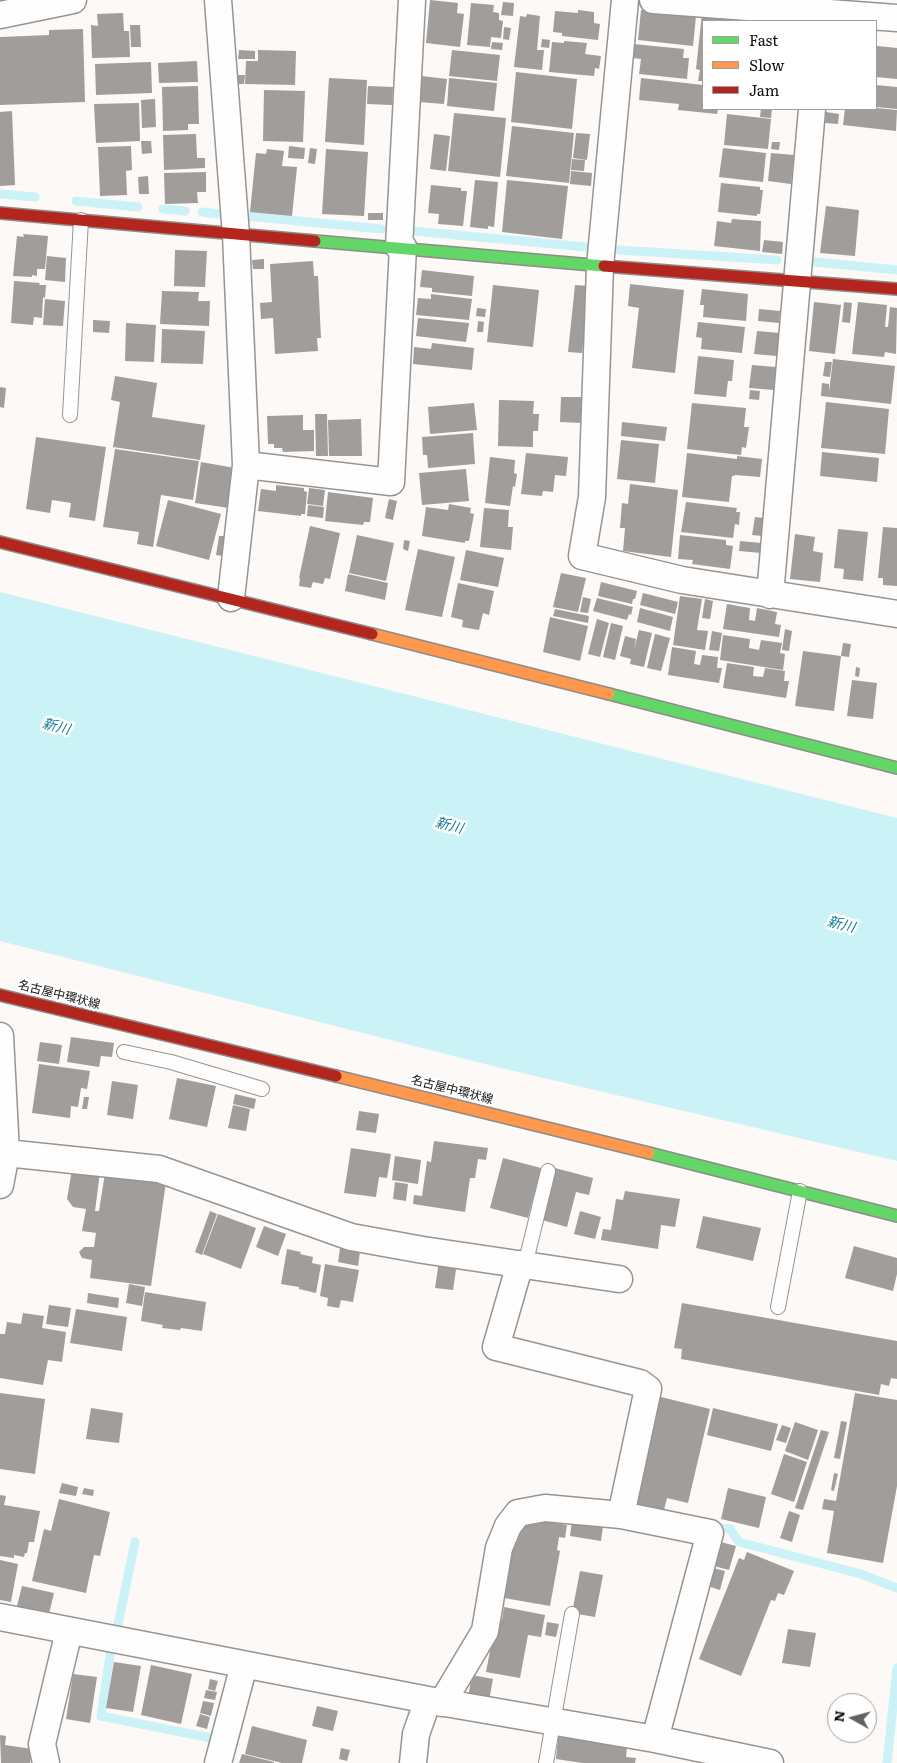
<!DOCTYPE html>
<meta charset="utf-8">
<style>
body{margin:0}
#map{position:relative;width:897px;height:1763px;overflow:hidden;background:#fcf9f6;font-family:Literata,serif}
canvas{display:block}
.legend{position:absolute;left:702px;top:20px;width:175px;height:90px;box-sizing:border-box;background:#fff;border:1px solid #9f9f9f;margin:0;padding:6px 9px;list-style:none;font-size:15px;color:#101010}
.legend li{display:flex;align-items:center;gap:10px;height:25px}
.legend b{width:25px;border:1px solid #9f9f9f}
.north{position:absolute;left:827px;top:1693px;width:50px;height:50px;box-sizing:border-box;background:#fff;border:1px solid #9f9f9f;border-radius:50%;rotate:277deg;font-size:14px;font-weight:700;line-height:20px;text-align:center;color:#101010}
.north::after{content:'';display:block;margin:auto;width:18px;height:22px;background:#636260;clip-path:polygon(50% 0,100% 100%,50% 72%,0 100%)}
</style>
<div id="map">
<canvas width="897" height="1763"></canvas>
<ul class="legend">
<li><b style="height:6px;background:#63d668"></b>Fast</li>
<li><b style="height:6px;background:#ff974d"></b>Slow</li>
<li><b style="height:6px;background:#b3261e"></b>Jam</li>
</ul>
<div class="north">N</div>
</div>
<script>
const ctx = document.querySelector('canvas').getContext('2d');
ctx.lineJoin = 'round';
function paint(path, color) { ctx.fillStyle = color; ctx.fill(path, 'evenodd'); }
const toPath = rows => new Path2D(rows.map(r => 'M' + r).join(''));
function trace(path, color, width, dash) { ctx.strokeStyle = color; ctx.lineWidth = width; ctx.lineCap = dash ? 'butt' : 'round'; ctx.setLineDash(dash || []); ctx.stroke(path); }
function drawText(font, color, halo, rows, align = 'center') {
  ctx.font = font + ' Literata,"Noto Sans JP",serif'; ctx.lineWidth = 5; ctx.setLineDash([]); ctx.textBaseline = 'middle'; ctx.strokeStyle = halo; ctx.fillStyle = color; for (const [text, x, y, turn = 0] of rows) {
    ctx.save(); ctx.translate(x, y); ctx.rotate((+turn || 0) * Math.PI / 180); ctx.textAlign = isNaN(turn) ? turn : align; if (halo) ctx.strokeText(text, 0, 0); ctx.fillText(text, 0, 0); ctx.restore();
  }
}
paint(toPath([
 [0,592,897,818,897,1161,501,1068,0,941]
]), '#cbf2f7');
trace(toPath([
 [0,194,35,197],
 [76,201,138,207],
 [163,209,185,211],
 [202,212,220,214],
 [246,216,382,229],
 [413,231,586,247],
 [619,250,777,260],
 [815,262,897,270],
 [719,1528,730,1529,739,1542,861,1574,897,1588],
 [117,1629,135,1542],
 [111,1648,101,1716,216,1739],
 [887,1763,897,1668]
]), '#cbf2f7', 9);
paint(toPath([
 [430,0,458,3,457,13,464,14,460,47,426,43],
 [503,2,514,3,513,16,501,15],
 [471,3,494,5,493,12,499,13,499,20,503,21,501,38,491,37,490,47,467,45],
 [578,10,594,12,594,23,600,24,598,40,562,36,562,33,553,32,555,11,578,13],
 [641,10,696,16,693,46,638,40],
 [123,13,124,31,129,31,130,57,92,58,91,25,98,26,97,14],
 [527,14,540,16,537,50,544,50,542,70,514,67,520,16,526,17],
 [702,14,737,17,736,21,703,21,703,81,698,81,700,70,696,69],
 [130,25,140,25,141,47,131,47],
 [504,27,511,28,509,40,503,39],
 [83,29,85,102,0,105,0,37,49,35,49,30],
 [542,39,550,40,549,48,541,47],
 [564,41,587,43,585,54,601,56,599,69,595,68,594,76,549,72,552,42,564,43],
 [492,42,503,43,502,50,491,49],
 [633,44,684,49,683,58,689,58,687,79,639,74,641,59,632,58],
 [877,46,897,48,897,79,876,77],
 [239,50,255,51,255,59,238,59],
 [258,50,296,51,295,85,245,84,246,61,258,61],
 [452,50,500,55,497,81,449,76],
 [197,61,198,82,159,83,158,63],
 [151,62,152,93,96,95,95,64],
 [516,72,577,79,572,129,511,122],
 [238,75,245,75,244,84,238,84],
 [422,76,447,79,444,104,419,102],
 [329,78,367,80,364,145,325,142],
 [449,78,497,83,494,111,447,106],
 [641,78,703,85,703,109,718,109,717,114,678,110,679,104,639,100],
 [876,85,897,87,897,109,876,107],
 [198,86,199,124,188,124,188,130,163,131,162,87],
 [368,86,393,87,392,105,367,104],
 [264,90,305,91,303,142,263,141],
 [155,99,156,127,142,128,141,100],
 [139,103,140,141,96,143,94,104],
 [876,108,897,110,896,131,843,125,845,109],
 [761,109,772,109,771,118,760,117],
 [12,111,15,185,0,186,0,112],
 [826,112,839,114,838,124,825,123],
 [454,113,506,118,500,177,448,171],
 [727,114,771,119,768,149,724,145],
 [512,126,574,133,569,183,506,176],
 [576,133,590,134,587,160,573,158],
 [196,134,197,158,205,158,205,168,164,170,163,135],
 [434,134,450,136,446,171,430,169],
 [141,141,151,141,152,153,142,154],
 [772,142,780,142,779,150,771,149],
 [131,146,132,170,126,171,127,195,100,196,98,147],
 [289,146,305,148,304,159,288,158],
 [310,148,317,149,315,164,308,163],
 [723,148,766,153,763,182,719,177],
 [267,149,284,151,282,166,297,167,292,216,250,212,256,153,266,154],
 [326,149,368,152,364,216,322,214],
 [771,153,794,155,791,184,768,181],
 [572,159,585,160,584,171,571,170],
 [571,171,592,173,591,186,570,184],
 [206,172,206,192,197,192,198,203,165,204,164,173],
 [148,176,149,194,139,194,138,177],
 [475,180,498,182,494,227,488,226,488,229,470,227],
 [507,180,568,186,562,239,502,232],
 [721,183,760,187,760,190,763,190,760,214,757,214,757,216,718,212],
 [431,185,461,188,461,191,467,191,463,226,438,224,439,214,428,213],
 [826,206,859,210,855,256,820,253],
 [368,213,383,213,383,220,368,220],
 [732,219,761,221,760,251,714,246,717,221,731,223],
 [23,234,48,236,45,269,37,269,37,276,32,275,32,277,13,276,17,236,24,237],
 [764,240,783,242,782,254,762,252],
 [175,250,207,251,205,287,174,286],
 [47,256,66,258,65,282,45,280],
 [264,259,264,269,253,269,252,260],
 [313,261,314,276,318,276,321,338,317,338,318,351,275,354,273,318,261,319,260,303,272,302,270,264],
 [422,270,474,276,472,296,432,292,432,288,420,287],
 [14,281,40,283,39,285,46,285,45,298,43,297,42,318,34,317,33,325,11,323],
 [630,284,684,290,675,373,632,368,639,308,628,306],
 [493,285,539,290,533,347,487,342],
 [575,285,589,286,582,353,568,352],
 [702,289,748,294,746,321,703,317,704,305,700,305],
 [162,291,199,292,198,301,210,301,209,326,160,324],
 [431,294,472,299,469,320,416,315,418,298,431,299],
 [45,299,65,301,63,326,43,325],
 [814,302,841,305,835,354,809,351],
 [844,302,852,303,850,323,842,322],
 [858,302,887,305,885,327,888,327,890,307,897,308,896,354,885,352,884,357,852,354],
 [477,308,486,309,485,317,476,316],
 [759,309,780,311,779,323,758,321],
 [418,318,469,323,466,342,416,336],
 [93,320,110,321,109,333,93,332],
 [478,321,484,322,483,332,477,332],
 [698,322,745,327,742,353,701,349,702,338,696,337],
 [126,323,156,325,154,362,125,361],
 [162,329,205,331,203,364,161,363],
 [757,331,780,333,777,356,754,354],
 [432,343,474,348,472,370,413,364,414,347,431,349],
 [698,356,734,360,732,381,728,381,726,397,694,394],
 [833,359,895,366,891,404,821,396,822,383,829,384,829,392],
 [825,362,832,362,830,377,823,376],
 [752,365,776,367,774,390,749,388],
 [115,376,157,383,152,417,205,425,200,460,113,447,120,402,111,400],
 [0,387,6,388,4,408,0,407],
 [750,390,760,391,759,400,749,399],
 [561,397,583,397,582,423,560,422],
 [499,400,534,401,533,414,539,414,538,431,533,431,533,447,498,446],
 [826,402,889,409,885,454,821,448],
 [474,403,477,430,430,434,428,407],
 [692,403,746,408,744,427,749,427,746,448,742,447,741,455,687,449],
 [315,414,327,414,328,456,316,456],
 [303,415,303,430,314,430,314,451,283,452,282,448,274,448,274,444,268,444,267,416],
 [361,419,362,456,329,456,328,420],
 [622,422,667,427,665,441,621,436],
 [473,433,475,464,428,468,427,455,423,455,422,437],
 [36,437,106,447,95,521,69,517,71,503,52,500,50,513,26,509],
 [621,440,659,444,655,483,617,479],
 [115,449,199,461,193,500,161,495,153,547,137,544,139,532,103,527],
 [822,452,879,458,877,482,820,476],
 [526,453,568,457,566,476,555,475,553,492,543,491,542,496,521,494],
 [687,453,737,459,737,456,762,459,760,477,735,475,734,476,732,476,729,502,682,497],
 [490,457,515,460,514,473,517,474,515,487,513,486,510,506,485,503],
 [201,462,235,468,229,508,195,503],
 [466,469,469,501,422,505,419,473],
 [630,484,678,490,671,557,623,551,625,528,620,528,622,503,628,504],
 [276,485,304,488,304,491,307,492,305,514,301,514,301,516,258,511,261,489,276,491],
 [309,488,325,490,323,506,307,504],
 [328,492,373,498,370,522,364,522,363,525,325,521],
 [389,499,397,501,393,520,385,518],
 [168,500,221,514,209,560,156,546],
 [686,502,737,508,736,512,740,512,739,525,735,524,733,538,681,532],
 [449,504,471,508,470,513,474,514,469,541,465,541,465,543,422,536,426,507,448,510],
 [308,505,324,507,323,518,307,516],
 [484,508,509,510,508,527,513,527,511,550,480,547],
 [755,517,764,518,762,536,752,535],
 [310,526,340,533,330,579,325,578,323,584,313,582,311,588,299,586,300,578,299,578],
 [883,527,897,528,897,586,883,585,883,578,878,578],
 [838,529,868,532,863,581,843,579,844,569,834,568],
 [795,534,815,537,813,551,823,553,820,582,790,579],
 [357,535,394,543,386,581,349,573],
 [680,535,726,540,726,545,733,546,730,569,692,564,693,560,678,559],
 [219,536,226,536,223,556,216,555],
 [404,540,410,541,408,551,403,549],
 [740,541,762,543,761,553,739,551],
 [418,549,455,557,442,617,405,610],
 [466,550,504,558,498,587,460,580],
 [561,573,586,578,578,612,553,607],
 [348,574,388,583,385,600,345,591],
 [601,582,637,591,635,599,633,599,632,604,598,596],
 [458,583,494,591,489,615,483,613,479,630,462,627,463,620,451,617],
 [643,593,678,602,675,614,640,605],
 [680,596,702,599,697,630,708,631,705,650,673,645],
 [583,597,591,599,588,613,580,612],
 [597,598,633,607,631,615,629,614,627,620,593,611],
 [705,599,713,601,710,619,702,618],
 [727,604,750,608,749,620,755,621,757,608,777,612,775,624,781,625,779,637,723,629],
 [640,608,673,617,670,631,637,622],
 [555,609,589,616,588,623,553,616],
 [550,617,588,626,580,661,543,652],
 [597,619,609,623,600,657,588,654],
 [611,623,623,626,615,660,603,657],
 [785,629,792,631,789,651,782,650],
 [639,630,652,633,644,667,630,664,631,659,620,656,625,636,636,639,634,650],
 [712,631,722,633,719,651,709,650],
 [655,634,670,638,661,671,647,668],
 [723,635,750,639,749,648,759,650,761,640,782,643,780,653,785,654,783,670,720,660],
 [843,643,851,644,849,657,841,656,834,711,795,706,803,651,841,656],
 [672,647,696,651,694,664,700,665,702,655,718,657,717,668,722,668,719,683,668,675],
 [727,663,754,667,753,676,763,677,765,668,785,671,784,681,789,681,786,698,723,688],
 [856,667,860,668,859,677,855,676],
 [852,680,877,683,873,719,847,716],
 [71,1037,114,1043,112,1057,101,1056,99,1067,67,1062],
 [40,1042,62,1045,59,1064,37,1061],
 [39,1064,90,1071,87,1089,81,1088,78,1107,71,1106,70,1118,32,1113],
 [177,1078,216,1086,207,1127,169,1119],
 [112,1081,138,1085,133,1119,107,1115],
 [235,1094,256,1099,254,1109,233,1104],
 [84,1097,89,1097,87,1109,82,1109],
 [233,1105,250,1109,246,1131,228,1128],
 [359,1111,379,1114,376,1133,356,1130],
 [434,1141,488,1148,486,1160,478,1159,475,1178,470,1178,465,1212,413,1204,414,1195,422,1196,427,1161,431,1162],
 [351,1148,391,1154,387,1178,379,1177,376,1197,344,1193],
 [395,1156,421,1160,418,1184,392,1180],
 [503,1158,541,1168,528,1218,490,1208],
 [555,1168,593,1178,589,1195,576,1192,567,1227,542,1220],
 [72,1169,100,1172,95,1211,99,1211,105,1173,166,1182,151,1286,90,1278,92,1260,82,1258,79,1252,84,1247,94,1247,96,1233,82,1231,86,1209,73,1207,67,1199],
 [395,1182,408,1184,406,1201,393,1199],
 [625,1191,680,1199,675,1227,661,1225,658,1249,601,1240,603,1229,611,1230,616,1199,623,1200],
 [210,1211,217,1214,202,1255,195,1252],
 [580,1211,601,1217,595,1239,574,1234],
 [218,1214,256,1228,241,1269,203,1254],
 [703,1216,761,1228,753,1261,696,1248],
 [264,1226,286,1234,278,1256,256,1247],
 [854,1246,897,1258,897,1274,893,1291,845,1278],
 [340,1248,360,1252,358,1266,338,1262],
 [287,1249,301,1252,300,1254,313,1257,312,1263,321,1265,316,1293,299,1289,299,1287,281,1284],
 [439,1261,457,1263,453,1290,435,1288],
 [325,1264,359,1270,353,1302,341,1300,339,1308,327,1306,328,1298,320,1296],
 [129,1284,145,1287,142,1306,126,1303],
 [145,1292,206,1302,202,1331,181,1328,180,1330,162,1328,163,1325,141,1321],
 [88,1293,119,1298,118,1308,87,1303],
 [682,1303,897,1341,897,1379,891,1378,889,1386,881,1384,879,1395,681,1359,682,1349,674,1348],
 [49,1305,71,1308,68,1327,46,1324],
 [76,1309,127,1317,122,1351,70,1343],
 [23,1313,44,1316,42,1328,66,1332,62,1362,48,1360,43,1385,0,1378,0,1334,5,1334,7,1322,21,1324],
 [0,1393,45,1399,35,1474,0,1469],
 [855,1393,897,1400,897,1486,883,1563,827,1553,834,1511,822,1509,824,1499,836,1501],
 [657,1396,710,1409,688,1503,667,1498,664,1510,633,1503],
 [91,1408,123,1413,119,1443,86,1439],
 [713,1408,778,1424,771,1451,707,1435],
 [841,1421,847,1422,840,1459,834,1458],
 [795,1422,818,1430,808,1460,785,1451],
 [782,1425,791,1428,786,1443,776,1440],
 [821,1430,829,1432,803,1510,795,1508],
 [784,1454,807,1462,794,1502,771,1494],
 [834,1473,838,1474,834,1491,831,1490],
 [62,1483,78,1487,76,1496,59,1493],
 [84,1488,94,1490,93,1496,82,1494],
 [728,1488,766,1497,759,1528,721,1519],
 [0,1495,6,1496,4,1505,40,1511,34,1542,29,1542,27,1553,25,1553,24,1557,14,1555,14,1558,0,1556],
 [59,1499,110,1512,100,1556,94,1555,86,1593,32,1581,44,1529,51,1531],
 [789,1511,800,1515,792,1542,780,1538],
 [526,1518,567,1525,565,1538,559,1537,557,1550,560,1551,550,1606,504,1598,509,1568,505,1568,510,1541,517,1543,520,1523],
 [572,1520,603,1526,601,1541,570,1536],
 [717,1541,736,1546,729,1570,710,1565],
 [747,1552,794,1571,784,1595,778,1593,775,1601,771,1600,741,1676,699,1659,739,1558,744,1560],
 [0,1560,18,1564,11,1602,0,1600],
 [709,1567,725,1571,720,1590,704,1585],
 [580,1571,603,1575,595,1617,572,1613],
 [22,1586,54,1593,48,1618,16,1610],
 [504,1607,545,1615,541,1637,528,1635,520,1678,486,1672,496,1619,502,1620],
 [547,1622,559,1624,556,1637,545,1635],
 [788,1629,816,1633,810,1667,782,1663],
 [114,1662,141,1666,133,1712,106,1708],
 [151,1665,192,1674,181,1724,141,1715],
 [73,1674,97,1677,90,1723,66,1719],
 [472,1675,493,1679,489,1701,468,1697],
 [210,1679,218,1681,215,1691,208,1689],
 [206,1690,217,1692,215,1700,204,1698],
 [203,1701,214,1703,211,1716,200,1713],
 [317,1706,338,1711,333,1731,312,1726],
 [200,1714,210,1717,207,1729,196,1726],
 [252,1726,307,1740,302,1763,282,1763,245,1754],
 [0,1735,6,1736,5,1745,32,1749,30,1763,1,1763],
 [558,1737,627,1746,626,1757,636,1758,635,1763,582,1763,556,1759],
 [341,1748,350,1750,347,1761,339,1759],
 [242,1754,274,1762,274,1763,239,1763]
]), '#a09d9b');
const lane = toPath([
 [70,415,81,220],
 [124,1052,171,1062,262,1089],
 [525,1265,548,1171],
 [778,1307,800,1191],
 [546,1763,572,1614]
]);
const street = toPath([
 [218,0,236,235,246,465,231,598],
 [625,0,600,266,592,497,582,556,682,580,897,614],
 [653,0,897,18],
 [0,15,73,0],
 [399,247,412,0],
 [246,465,391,482,403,247],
 [770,595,812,109],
 [0,1036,6,1153,0,1185],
 [6,1153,159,1169,351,1237,423,1250,619,1279],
 [621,1515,710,1533,655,1739],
 [0,1617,428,1700,655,1739,770,1763],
 [442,1703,485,1631,499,1548,508,1526,518,1513,545,1508,621,1515,648,1389,640,1383,496,1347,520,1264],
 [46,1763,42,1744,69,1631],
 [218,1763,244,1665],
 [413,1763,416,1734,428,1700]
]);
const fast = toPath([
 [315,241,604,266],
 [609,694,897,768],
 [649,1153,897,1216]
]);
const slow = toPath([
 [372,634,609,694],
 [336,1076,649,1153]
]);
const jam = toPath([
 [0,213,315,241],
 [604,266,897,289],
 [0,542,372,634],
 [0,995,336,1076]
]);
trace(lane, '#969594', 16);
trace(street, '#969594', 29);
trace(fast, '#8d8c8a', 14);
trace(slow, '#8d8c8a', 14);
trace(jam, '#8d8c8a', 14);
trace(lane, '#fffefe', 14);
trace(street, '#fffefe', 26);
trace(fast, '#63d668', 11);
trace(slow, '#ff974d', 11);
trace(jam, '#b3261e', 11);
drawText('12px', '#101010', '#fff', [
 ["名古屋中環状線",59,995,14],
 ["名古屋中環状線",452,1090,14]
]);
drawText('italic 14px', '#147e97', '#fff', [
 ["新川",56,727,14],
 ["新川",449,826,14],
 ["新川",841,925,14]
]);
</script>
